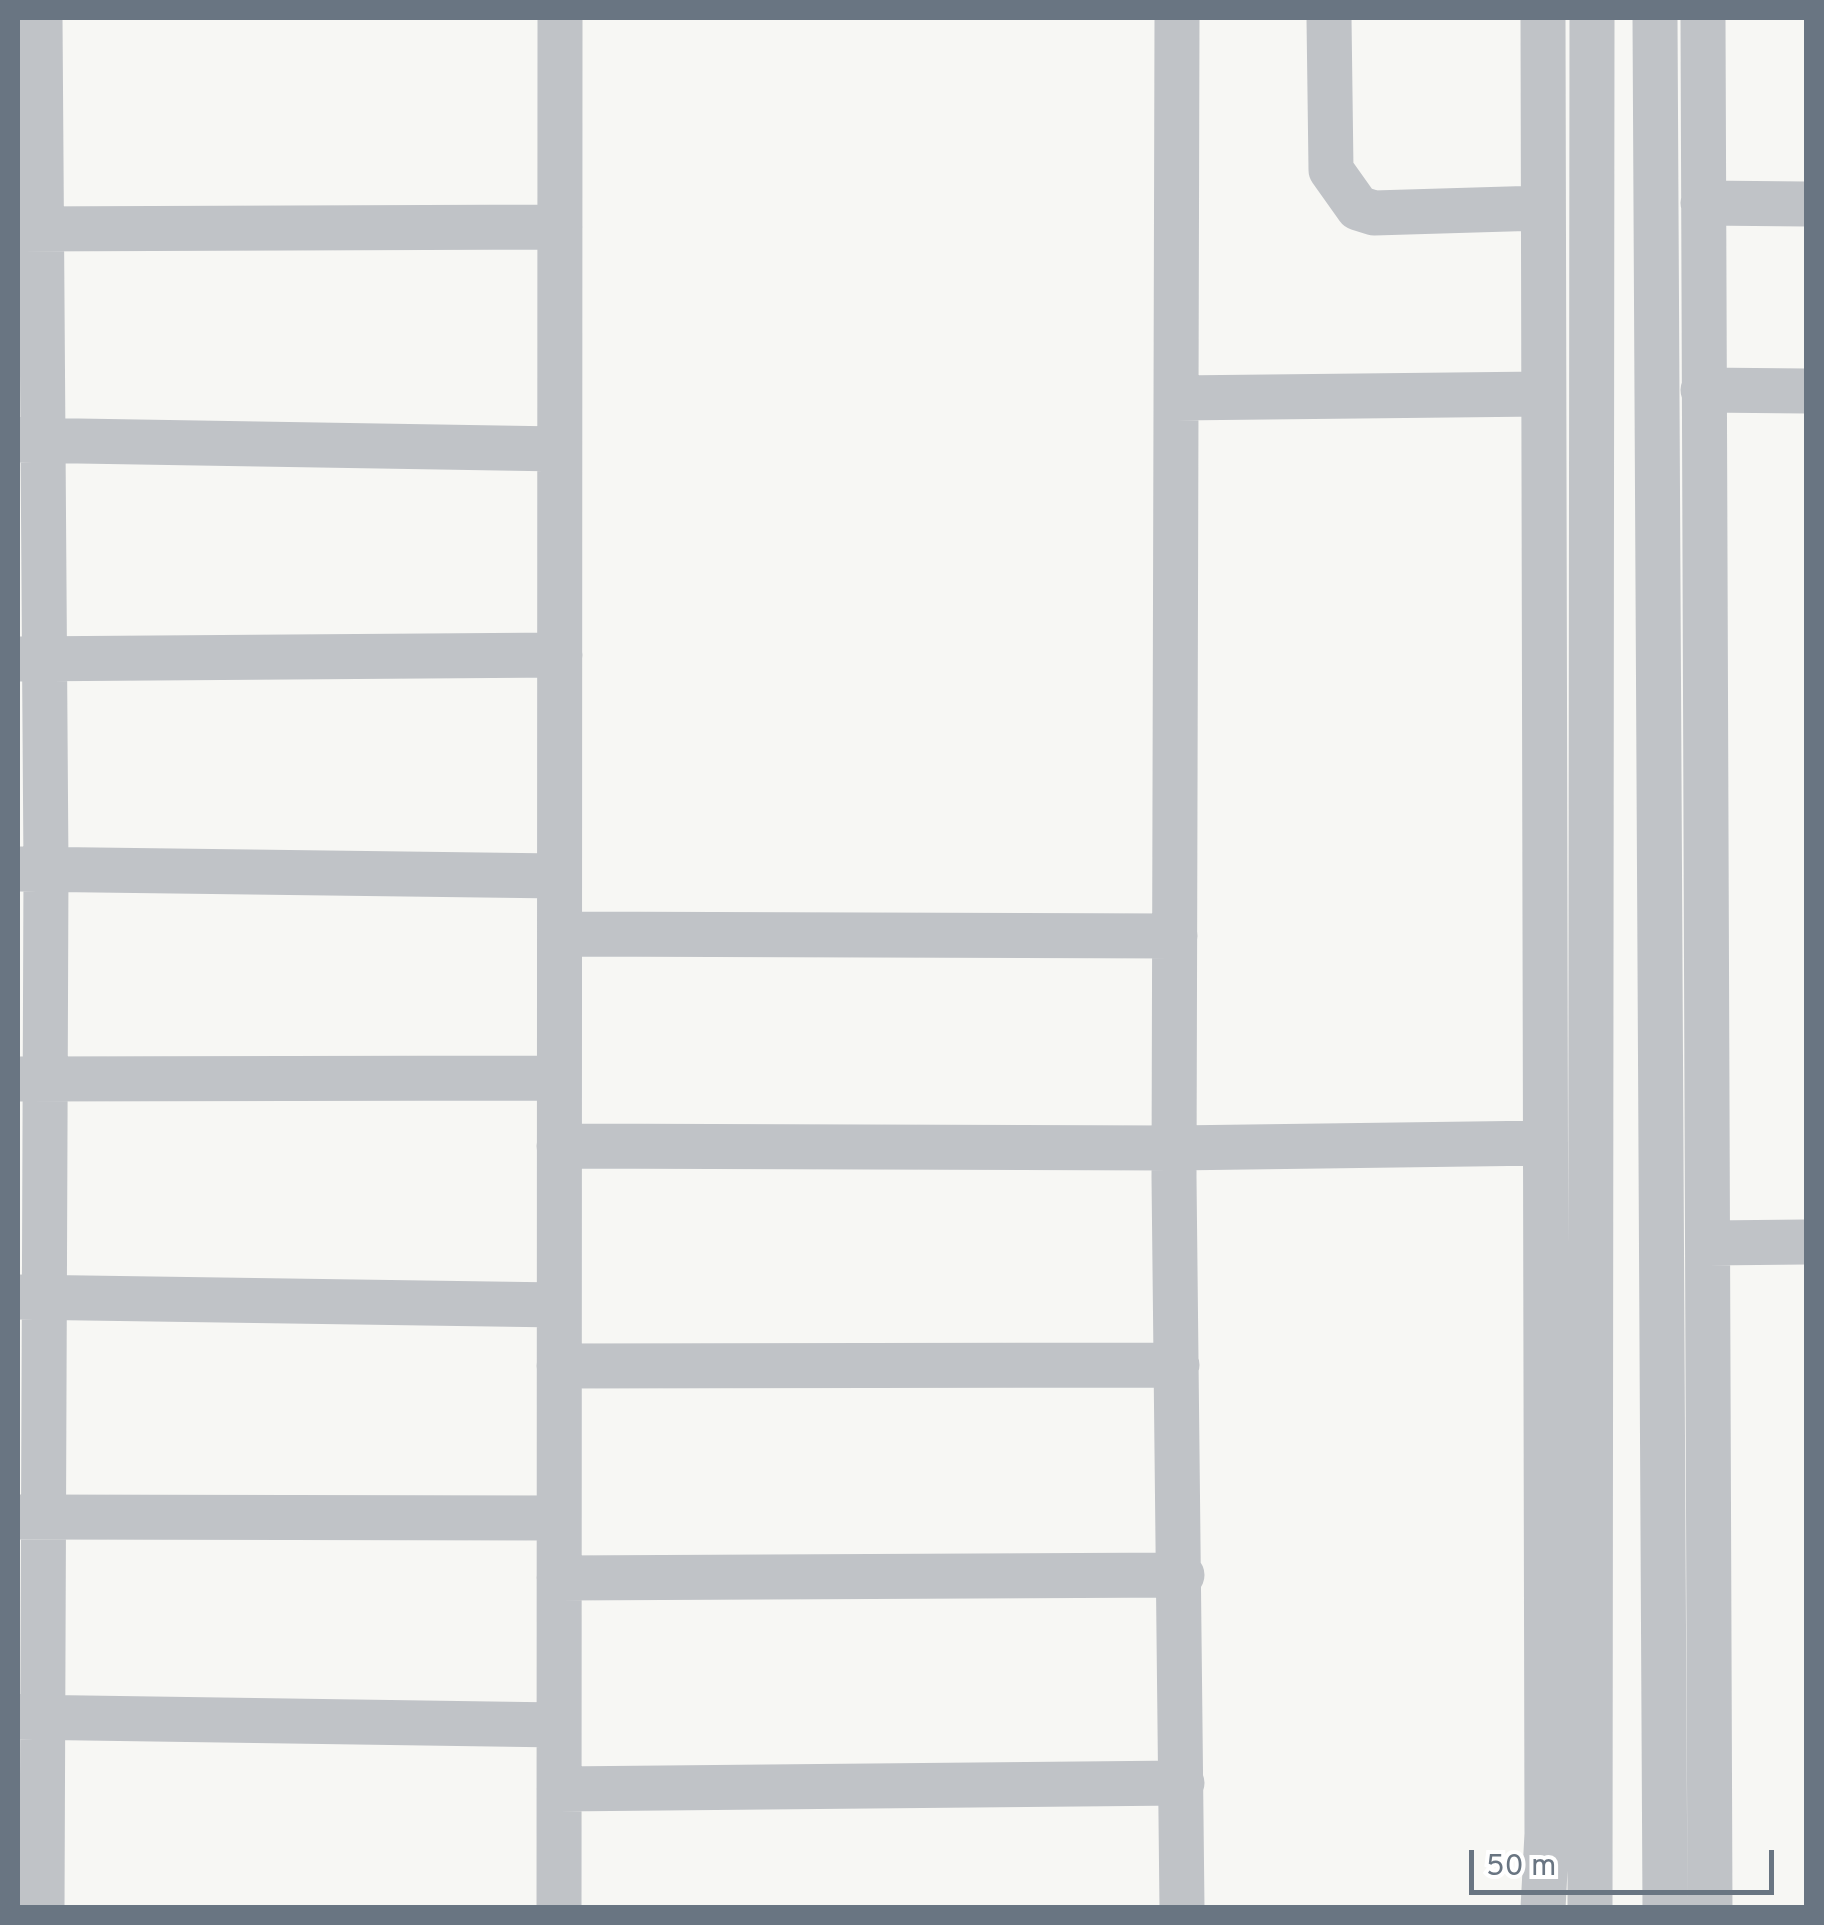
<!DOCTYPE html>
<style>
body{margin:0}
#map{position:relative;width:1824px;height:1925px;overflow:hidden;background:#f7f7f4;font-family:Overpass,sans-serif}
canvas{display:block}
.frame{position:absolute;inset:0;border:20px solid #697582;pointer-events:none}
.scale{position:absolute;left:1469px;top:1850px;width:305px;height:45px;box-sizing:border-box;border:5px solid #697582;border-top:0;padding-left:12px;font-size:30px;line-height:35px;white-space:nowrap;color:#697582;-webkit-text-stroke:8px #fff;paint-order:stroke}
</style>
<div id="map">
<canvas width="1824" height="1925"></canvas>
<div class="frame"></div>
<div class="scale">50 m</div>
</div>
<script>
const ctx = document.querySelector('canvas').getContext('2d');
ctx.lineJoin = 'round';
const toPath = rows => new Path2D(rows.map(r => 'M' + r).join(''));
function trace(path, color, width, dash) { ctx.strokeStyle = color; ctx.lineWidth = width; ctx.lineCap = dash ? 'butt' : 'round'; ctx.setLineDash(dash || []); ctx.stroke(path); }
trace(toPath([
 [40,18,46,869,42,1908],
 [1177,18,1174,1177,1182,1908],
 [1329,18,1331,170,1358,208,1374,213,1542,208],
 [1655,18,1665,1908],
 [1703,18,1710,1908],
 [1703,203,1806,204],
 [18,229,560,227],
 [1703,390,1806,391],
 [1176,398,1542,394],
 [18,440,559,449],
 [18,659,560,655],
 [19,869,559,876],
 [560,934,1175,936],
 [18,1079,559,1078],
 [559,1146,1174,1148,1545,1143],
 [1708,1243,1806,1242],
 [18,1297,559,1305],
 [559,1366,1177,1365],
 [18,1517,559,1518],
 [559,1578,1182,1575],
 [18,1717,559,1725],
 [559,1789,1182,1783],
 [559,1908,560,18],
 [1543,1908,1547,1834,1543,18],
 [1590,1908,1592,18]
]), '#c0c3c7', 45);
</script>
